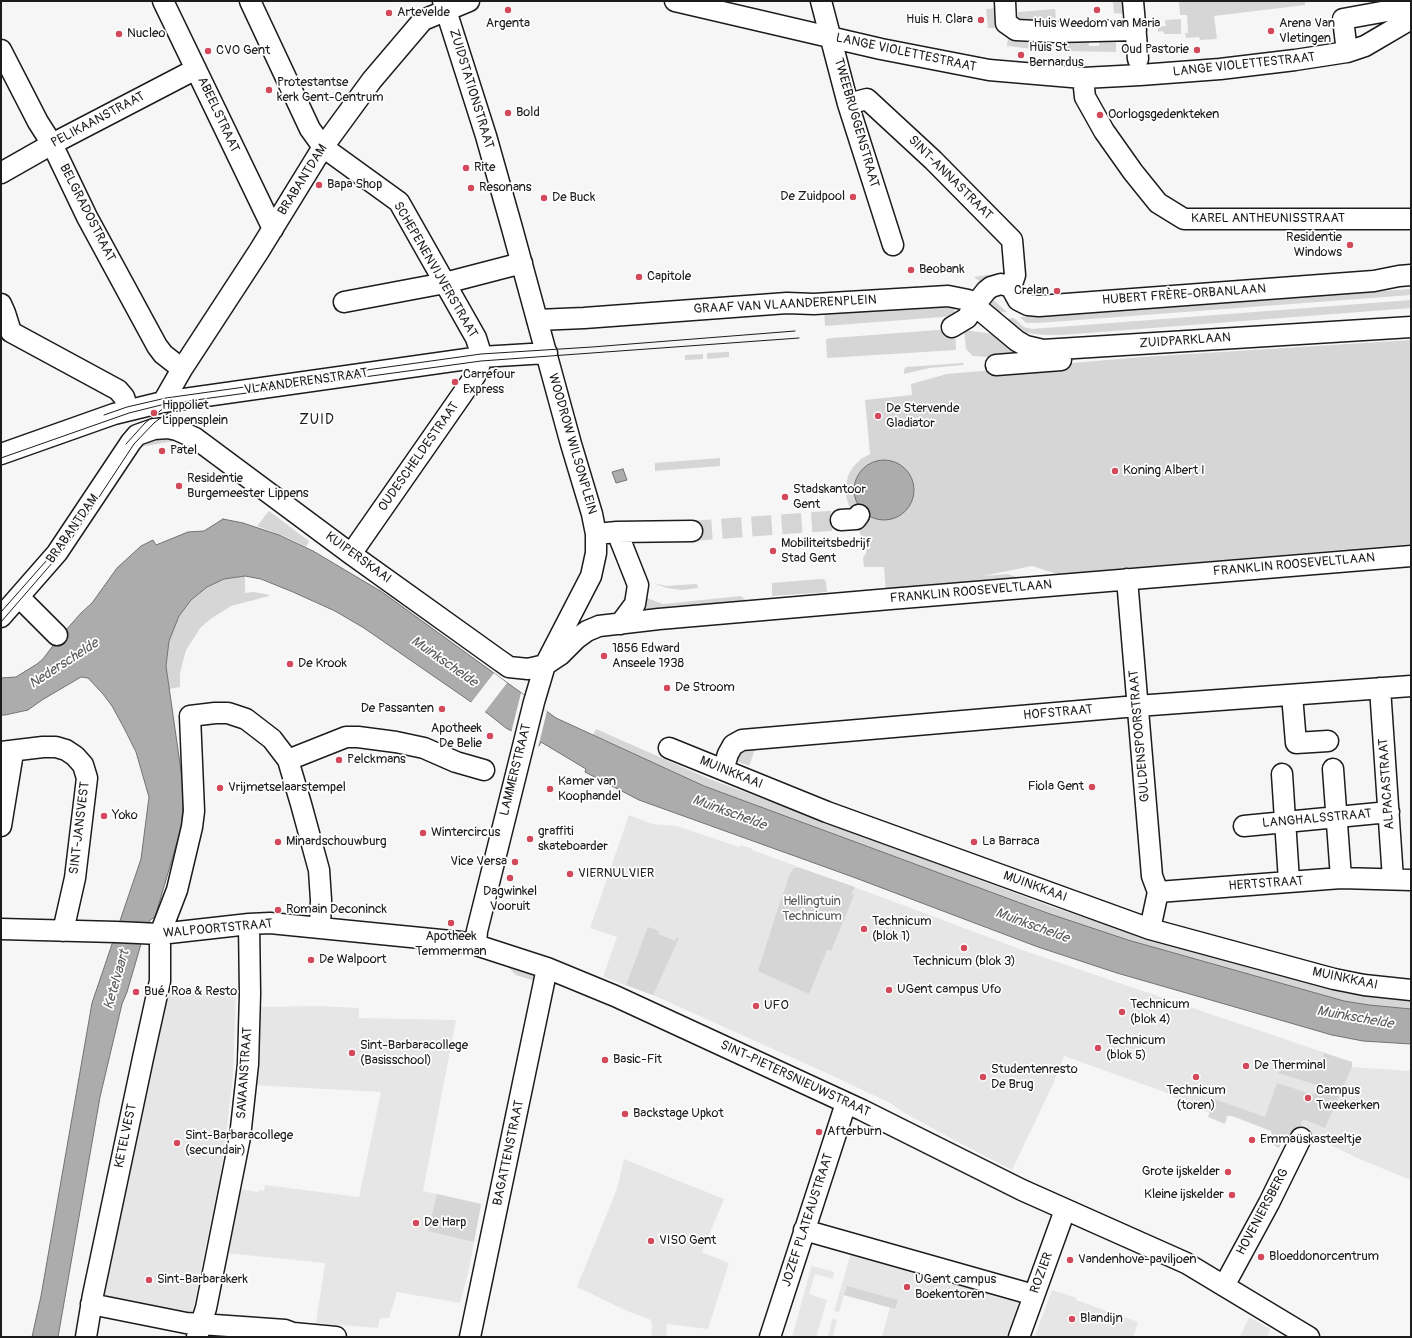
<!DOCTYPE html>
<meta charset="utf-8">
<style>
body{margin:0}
#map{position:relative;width:1412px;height:1338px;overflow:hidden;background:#f6f6f6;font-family:Pangolin,sans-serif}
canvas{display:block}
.frame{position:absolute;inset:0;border:2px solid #1c1c1c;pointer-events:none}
</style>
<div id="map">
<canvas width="1412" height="1338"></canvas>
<div class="frame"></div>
</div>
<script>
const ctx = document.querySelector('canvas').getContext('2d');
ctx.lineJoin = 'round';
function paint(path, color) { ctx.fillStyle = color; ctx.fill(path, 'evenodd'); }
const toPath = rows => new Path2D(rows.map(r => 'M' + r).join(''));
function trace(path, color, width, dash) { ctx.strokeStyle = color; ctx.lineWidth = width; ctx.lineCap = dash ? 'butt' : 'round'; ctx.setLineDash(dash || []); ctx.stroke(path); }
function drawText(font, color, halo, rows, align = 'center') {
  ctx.font = font + ' Pangolin,sans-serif'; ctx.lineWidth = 3.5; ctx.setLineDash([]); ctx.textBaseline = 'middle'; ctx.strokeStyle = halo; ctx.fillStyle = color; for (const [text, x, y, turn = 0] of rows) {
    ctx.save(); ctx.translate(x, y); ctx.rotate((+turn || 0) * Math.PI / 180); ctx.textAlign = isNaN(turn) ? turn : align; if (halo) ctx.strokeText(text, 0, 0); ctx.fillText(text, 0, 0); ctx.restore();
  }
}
paint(toPath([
 [629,815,652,824,677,826,739,847,741,845,751,848,752,850,903,905,1025,951,1352,1062,1352,1067,1411,1071,1411,1180,1357,1158,1320,1140,1213,1102,1210,1113,1189,1105,1165,1092,1064,1056,1053,1084,1012,1170,958,1142,903,1112,890,1103,833,1076,653,995,603,977,617,937,590,928],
 [164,984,210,996,236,995,233,1075,227,1127,220,1176,191,1319,96,1300],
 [319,1006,359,1008,359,1018,456,1020,423,1191,481,1204,469,1269,460,1303,397,1292,389,1318,380,1318,378,1328,316,1323,325,1263,226,1253,237,1189,258,1192,260,1190,264,1191,265,1185,359,1197,381,1092,252,1085,256,1007],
 [624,1159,724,1199,702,1252,729,1263,708,1329,667,1324,666,1337,651,1337,652,1326,651,1320,625,1310,577,1287,617,1189],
 [819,1239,1019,1301,1007,1337,882,1337,890,1307,844,1295,839,1312,834,1311,851,1253,819,1239,812,1266,834,1272,833,1279,815,1274,809,1294,827,1300,816,1337,792,1337],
 [1052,1290,1077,1298,1076,1300,1138,1322,1133,1337,1035,1336],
 [1249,1317,1270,1329,1268,1336,1272,1337,1240,1337],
 [832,1319,837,1320,833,1335,838,1337,828,1337]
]), '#e6e6e6');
paint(toPath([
 [1113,1,1123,1,1124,12,1129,11,1129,14,1114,13],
 [1179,1,1305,1,1305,5,1214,16,1217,39,1200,40,1199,37,1186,38,1185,33,1188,33,1187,15,1180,15],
 [1000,8,1001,28,988,28,986,9],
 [1055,9,1057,27,1039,23,1039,21,1033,21,1019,27,1018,12],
 [1181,19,1181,34,1164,34,1163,31,1158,32,1158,27,1166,26,1165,20],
 [1023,35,1050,37,1050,51,1007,46,1008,37,1021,41],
 [1089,37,1089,46,1099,46,1100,38,1116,37,1116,52,1061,51,1062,38],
 [1006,274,985,286,974,277,987,275],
 [1411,289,1411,295,1038,323,1026,323,1020,317],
 [990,297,1007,312,994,313,988,307,988,299],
 [1411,300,1411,308,1062,335,1046,335,1016,332,1001,319,1014,318,1024,327,1032,329],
 [954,302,955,316,825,326,824,310],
 [937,330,955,330,956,350,827,358,826,339,833,338],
 [964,330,1000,335,1023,352,1005,358,973,356,966,349],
 [1411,340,1411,544,1057,574,1032,566,983,576,1008,574,1019,578,886,594,884,567,864,567,863,558,866,553,867,545,865,538,860,534,859,525,849,506,846,496,846,486,848,476,853,467,861,459,870,454,865,400,912,395,911,384,947,374,1142,357],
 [729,352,729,357,707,359,707,353],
 [703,354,703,359,685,360,685,355],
 [963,363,964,364,963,365,929,368,904,374,904,370,906,367],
 [160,435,180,440,140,447,140,445],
 [720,458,720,466,655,471,655,463],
 [269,511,309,541,306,547,288,538,257,526],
 [245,576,245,593,253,592,270,595,269,596,231,606,212,618,201,627,186,650,180,673,180,687,169,689,166,666,167,648,171,632,179,616,191,600,206,587,224,579],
 [820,579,824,579,826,582,827,592,772,596,772,583],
 [653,583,666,586,697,584,698,588,682,590,667,588],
 [741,596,747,601,747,606,640,616,644,597,663,604],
 [596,729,707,778,1052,907,1130,932,1345,993,1370,997,1411,1001,1411,1009,1369,1005,1344,1001,1128,940,1050,914,704,786,593,735],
 [757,744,749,766,736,761,739,751],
 [794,868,800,868,855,887,851,894,854,895,831,951,827,950,809,994,758,971,778,908,790,874],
 [648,927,659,931,658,934,675,941,677,937,679,938,653,995,626,985],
 [505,964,536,976,538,982,516,975],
 [1324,1053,1352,1062,1352,1067,1325,1128,1303,1119,1296,1139,1286,1134,1279,1148,1272,1144,1273,1138,1271,1131,1232,1116,1227,1116,1225,1124,1208,1117,1214,1099,1265,1117,1277,1083,1314,1095,1317,1085,1278,1073,1281,1065,1288,1068,1290,1065,1300,1068,1303,1059,1321,1064],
 [437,1194,481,1204,474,1242,428,1231],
 [847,1286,898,1300,895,1309,844,1295]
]), '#d6d6d6');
const water = toPath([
 '854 490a30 30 0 1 1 60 0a30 30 0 1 1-60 0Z',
 [623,469,627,480,616,483,612,472,623,469],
 [223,519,243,523,279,535,313,551,382,592,556,718,704,786,1050,914,1128,940,1344,1001,1369,1005,1411,1009,1411,1044,1363,1041,1332,1035,1117,973,1038,947,853,877,639,800,585,772,586,769,541,742,539,746,506,728,487,713,416,664,364,628,335,611,293,592,261,579,245,576,224,579,207,587,191,600,179,616,169,641,166,666,183,785,183,806,181,829,155,917,150,920,141,944,127,992,122,1004,100,1097,58,1337,32,1337,41,1296,92,1003,141,859,149,797,136,752,124,728,112,706,103,694,88,678,81,677,42,700,28,710,5,715,1,715,1,678,16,677,37,664,43,659,58,639,81,613,92,603,117,568,141,546,153,540,156,545,188,532,204,531,223,519]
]);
paint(water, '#acacac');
trace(water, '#727272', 1);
paint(toPath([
 [494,673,507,683,484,713,470,704],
 [521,693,547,711,538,748,511,733]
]), '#f6f6f6');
trace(toPath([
 [692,531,841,520]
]), '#d5d5d5', 20, [20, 10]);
const minor = toPath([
 [163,1,273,229],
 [250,1,310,129,323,147,399,202,476,338,481,354,481,361,475,376,351,554],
 [443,1,486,136,512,228,571,444,592,514,596,534,596,553,591,576,545,665,534,702,477,931,476,945],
 [675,1,881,49,989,70,1083,78,1140,75,1220,69,1295,60,1347,52,1365,46,1411,19],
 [821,1,848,104,893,245],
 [1005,1,1006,23,1016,30,1056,32,1136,30],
 [1133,1,1138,59],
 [1,50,38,122,52,144,87,217,157,346,163,354,182,369],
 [1347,52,1343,19,1404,8,1408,21],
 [1083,78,1085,97,1104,131,1133,172,1158,203,1184,219,1411,219],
 [848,104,867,99,933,160,1012,240,1015,275,1011,287],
 [1,173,52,144,196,69],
 [1011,287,1018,300,1028,305,1039,306,1374,281,1399,276,1411,275],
 [344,302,445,283,522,263],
 [1,304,5,313,11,332,118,390,124,397,128,410],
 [537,320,584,318,787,303,814,304,948,296,968,300,1017,341,1026,346,1043,350,1411,327],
 [952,327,967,318,975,305,986,291,991,287,1001,284,1011,287],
 [996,365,1061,360],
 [163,402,182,369,259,251,323,147,372,80,423,20,469,1],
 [1,454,114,414,163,402,481,357,547,353],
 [841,520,856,519,859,515],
 [617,532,692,531],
 [596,534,617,532,638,585,635,604,620,624],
 [1127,579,1152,876,1158,892],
 [19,597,57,635],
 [1,617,57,553,131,442,137,435,154,429,168,428,177,430,195,438,351,554,499,660,509,667,528,669,545,665,560,655,576,639,587,631,599,626,659,619,890,599,1411,556],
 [1380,688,1393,879],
 [1292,695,1296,743,1328,741],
 [669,748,827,812,1150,929,1334,979,1364,985,1411,990],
 [1,752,43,747,56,747,66,750,75,756,83,765,87,778,75,878,63,931],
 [288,760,346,737,358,737,396,742,424,748,456,762,484,770],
 [1333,769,1341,878],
 [723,770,728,754,733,745,742,740,1137,706,1411,686],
 [1282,774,1289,881],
 [1,826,12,759,11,751],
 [1244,826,1389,812],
 [1,929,116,932,160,934,249,924,270,923,461,942,476,945,547,968,615,996,862,1110,1022,1190,1186,1263,1309,1337],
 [1150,929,1158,892,1341,878,1411,880],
 [804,1230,1034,1295],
 [1224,1286,1269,1203,1301,1138],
 [91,1304,186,1323,285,1330,293,1333,336,1337],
 [86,1337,93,1295,143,1058,160,981,160,934,177,890,192,827,194,811,190,716,215,713,228,713,246,719,272,739,288,760,301,804,319,870,321,900,320,928],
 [197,1337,206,1308,240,1137,248,1064,250,994,249,924],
 [470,1337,547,968],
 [770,1337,846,1103],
 [1019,1337,1065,1210]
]);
trace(minor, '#1c1c1c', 23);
trace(minor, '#fff', 20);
trace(toPath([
 [104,415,127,407,166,398,481,354,592,347,795,331],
 [126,444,145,423,165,407],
 [1,458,129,413,161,405,203,399,481,361,799,338],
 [1,612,54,552,86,506],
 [1,622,59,555,72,538,134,444,154,423,163,416,184,405]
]), '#1c1c1c', 1);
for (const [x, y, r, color] of [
 [508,10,4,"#d1495b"],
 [1097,10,4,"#d1495b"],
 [389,13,4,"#d1495b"],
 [981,20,4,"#d1495b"],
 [1271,31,4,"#d1495b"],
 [119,34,4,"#d1495b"],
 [1197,50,4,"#d1495b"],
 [208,51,4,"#d1495b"],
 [1021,55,4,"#d1495b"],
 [269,90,4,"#d1495b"],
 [508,113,4,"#d1495b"],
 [1100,115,4,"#d1495b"],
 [466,168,4,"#d1495b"],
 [319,185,4,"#d1495b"],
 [471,188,4,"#d1495b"],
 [853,197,4,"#d1495b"],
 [544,198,4,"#d1495b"],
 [1350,245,4,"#d1495b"],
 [911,270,4,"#d1495b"],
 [639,277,4,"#d1495b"],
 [1057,291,4,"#d1495b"],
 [455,382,4,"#d1495b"],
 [154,413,4,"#d1495b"],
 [878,416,4,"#d1495b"],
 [162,451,4,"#d1495b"],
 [1115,471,4,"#d1495b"],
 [179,486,4,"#d1495b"],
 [785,497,4,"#d1495b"],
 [773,551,4,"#d1495b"],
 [604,656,4,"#d1495b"],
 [290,664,4,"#d1495b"],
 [667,688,4,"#d1495b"],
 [442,709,4,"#d1495b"],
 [490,736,4,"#d1495b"],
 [339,760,4,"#d1495b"],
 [1092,787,4,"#d1495b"],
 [220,788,4,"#d1495b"],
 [550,789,4,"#d1495b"],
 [104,816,4,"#d1495b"],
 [423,833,4,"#d1495b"],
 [530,839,4,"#d1495b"],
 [278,842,4,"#d1495b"],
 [974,842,4,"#d1495b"],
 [515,862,4,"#d1495b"],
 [570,874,4,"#d1495b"],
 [510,878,4,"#d1495b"],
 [278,910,4,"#d1495b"],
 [451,923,4,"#d1495b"],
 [864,929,4,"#d1495b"],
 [964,948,4,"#d1495b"],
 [311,960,4,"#d1495b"],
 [889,990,4,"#d1495b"],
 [136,992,4,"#d1495b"],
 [756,1006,4,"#d1495b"],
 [1122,1012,4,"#d1495b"],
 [1098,1048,4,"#d1495b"],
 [352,1053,4,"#d1495b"],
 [605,1060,4,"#d1495b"],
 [1246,1066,4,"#d1495b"],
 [983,1077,4,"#d1495b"],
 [1196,1077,4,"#d1495b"],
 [1308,1098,4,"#d1495b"],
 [625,1114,4,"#d1495b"],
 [819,1132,4,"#d1495b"],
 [1252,1140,4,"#d1495b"],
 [177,1143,4,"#d1495b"],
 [1228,1172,4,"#d1495b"],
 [1232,1195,4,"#d1495b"],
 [416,1223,4,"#d1495b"],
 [651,1241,4,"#d1495b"],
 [1261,1257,4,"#d1495b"],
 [1070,1260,4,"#d1495b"],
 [149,1280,4,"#d1495b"],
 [907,1287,4,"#d1495b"],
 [1072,1319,4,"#d1495b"]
]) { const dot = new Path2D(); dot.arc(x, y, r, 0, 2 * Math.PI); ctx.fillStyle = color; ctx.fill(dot); trace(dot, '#fff', 1.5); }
drawText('13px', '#1c1c1c', '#fff', [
 ["Artevelde",397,13],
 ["Huis H. Clara",973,20,"right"],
 ["Argenta",508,24,"center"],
 ["Huis Weedom van Maria",1097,24,"center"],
 ["Arena Van",1279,24],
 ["Vletingen",1279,39],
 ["Nucleo",127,34],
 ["Huis St.",1029,48],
 ["Bernardus",1029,63],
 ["Oud Pastorie",1189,50,"right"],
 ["CVO Gent",216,51],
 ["Protestantse",277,83],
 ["kerk Gent-Centrum",277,98],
 ["Bold",516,113],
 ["Oorlogsgedenkteken",1108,115],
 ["Rite",474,168],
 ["Bapa Shop",327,185],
 ["Resonans",479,188],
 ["De Zuidpool",845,197,"right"],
 ["De Buck",552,198],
 ["Residentie",1342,238,"right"],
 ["Windows",1342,253,"right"],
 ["Beobank",919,270],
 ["Capitole",647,277],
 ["Crelan",1049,291,"right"],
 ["Carrefour",463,375],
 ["Express",463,390],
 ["Hippoliet",162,406],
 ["Lippensplein",162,421],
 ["De Stervende",886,409],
 ["Gladiator",886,424],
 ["Patel",170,451],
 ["Koning Albert I",1123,471],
 ["Residentie",187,479],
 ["Burgemeester Lippens",187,494],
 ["Stadskantoor",793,490],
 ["Gent",793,505],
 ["Mobiliteitsbedrijf",781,544],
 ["Stad Gent",781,559],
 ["1856 Edward",612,649],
 ["Anseele 1938",612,664],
 ["De Krook",298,664],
 ["De Stroom",675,688],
 ["De Passanten",434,709,"right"],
 ["Apotheek",482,729,"right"],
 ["De Belie",482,744,"right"],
 ["Pelckmans",347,760],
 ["Kamer van",558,782],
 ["Koophandel",558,797],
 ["Fiola Gent",1084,787,"right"],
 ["Vrijmetselaarstempel",228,788],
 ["Yoko",112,816],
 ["graffiti",538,832],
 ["skateboarder",538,847],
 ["Wintercircus",431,833],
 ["Minardschouwburg",286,842],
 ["La Barraca",982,842],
 ["Vice Versa",507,862,"right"],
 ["VIERNULVIER",578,874],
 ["Dagwinkel",510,892,"center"],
 ["Vooruit",510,907,"center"],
 ["Romain Deconinck",286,910],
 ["Technicum",872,922],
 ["(blok 1)",872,937],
 ["Apotheek",451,937,"center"],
 ["Temmerman",451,952,"center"],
 ["De Walpoort",319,960],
 ["Technicum (blok 3)",964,962,"center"],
 ["UGent campus Ufo",897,990],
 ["Bué, Roa & Resto",144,992],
 ["Technicum",1130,1005],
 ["(blok 4)",1130,1020],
 ["UFO",764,1006],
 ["Technicum",1106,1041],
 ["(blok 5)",1106,1056],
 ["Sint-Barbaracollege",360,1046],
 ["(Basisschool)",360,1061],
 ["Basic-Fit",613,1060],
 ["De Therminal",1254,1066],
 ["Studentenresto",991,1070],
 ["De Brug",991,1085],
 ["Technicum",1196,1091,"center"],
 ["(toren)",1196,1106,"center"],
 ["Campus",1316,1091],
 ["Tweekerken",1316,1106],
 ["Backstage Upkot",633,1114],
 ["Afterburn",827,1132],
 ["Sint-Barbaracollege",185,1136],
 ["(secundair)",185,1151],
 ["Emmaüskasteeltje",1260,1140],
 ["Grote ijskelder",1220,1172,"right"],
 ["Kleine ijskelder",1224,1195,"right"],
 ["De Harp",424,1223],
 ["VISO Gent",659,1241],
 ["Bloeddonorcentrum",1269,1257],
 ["Vandenhove-paviljoen",1078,1260],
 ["Sint-Barbarakerk",157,1280],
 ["UGent campus",915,1280],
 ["Boekentoren",915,1295],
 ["Blandijn",1080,1319]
], 'left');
drawText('13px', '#1c1c1c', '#fff', [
 ["LANGE VIOLETTESTRAAT",906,53,12],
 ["LANGE VIOLETTESTRAAT",1244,65,-6],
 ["ZUIDSTATIONSTRAAT",471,89,73],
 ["ABEELSTRAAT",218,115,65],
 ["PELIKAANSTRAAT",98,120,-28],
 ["TWEEBRUGGENSTRAAT",856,123,74],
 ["SINT-ANNASTRAAT",950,178,45],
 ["BRABANTDAM",303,180,-58],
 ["BELGRADOSTRAAT",87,213,63],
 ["KAREL ANTHEUNISSTRAAT",1268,219],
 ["SCHEPENENVIJVERSTRAAT",435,270,60],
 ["HUBERT FRÈRE-ORBANLAAN",1184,295,-4],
 ["GRAAF VAN VLAANDERENPLEIN",785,305,-3],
 ["ZUIDPARKLAAN",1185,341,-4],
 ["VLAANDERENSTRAAT",306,382,-8],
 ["WOODROW WILSONPLEIN",572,444,74],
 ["OUDESCHELDESTRAAT",419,457,-55],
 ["BRABANTDAM",73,529,-55],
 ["KUIPERSKAAI",358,558,36],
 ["FRANKLIN ROOSEVELTLAAN",1294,565,-5],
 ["FRANKLIN ROOSEVELTLAAN",971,592,-5],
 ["HOFSTRAAT",1058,713,-5],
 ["GULDENSPOORSTRAAT",1140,736,-95],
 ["LAMMERSTRAAT",516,770,-76],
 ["MUINKKAAI",731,773,22],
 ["ALPACASTRAAT",1387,784,-94],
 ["LANGHALSSTRAAT",1317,819,-5],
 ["SINT-JANSVEST",80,828,-83],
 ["HERTSTRAAT",1266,884,-4],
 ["MUINKKAAI",1035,887,20],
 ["WALPOORTSTRAAT",218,929,-5],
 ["MUINKKAAI",1345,979,12],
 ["SAVAANSTRAAT",245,1073,-86],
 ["SINT-PIETERSNIEUWSTRAAT",795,1079,25],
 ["KETELVEST",126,1136,-78],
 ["BAGATTENSTRAAT",509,1153,-78],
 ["HOVENIERSBERG",1263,1212,-62],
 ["JOZEF PLATEAUSTRAAT",808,1220,-72],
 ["ROZIER",1042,1273,-70]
]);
drawText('13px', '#5d5d5d', '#fff', [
 ["Hellingtuin",812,902],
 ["Technicum",812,917]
]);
ctx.letterSpacing = '1px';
drawText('14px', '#1c1c1c', '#fff', [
 ["ZUID",317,420]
]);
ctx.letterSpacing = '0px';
drawText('italic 14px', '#5d5d5d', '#fff', [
 ["Muinkschelde",444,662,35],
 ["Nederschelde",64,664,-33],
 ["Muinkschelde",729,813,20],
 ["Muinkschelde",1032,926,20],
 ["Ketelvaart",117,980,-74],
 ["Muinkschelde",1355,1018,10]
]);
</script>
